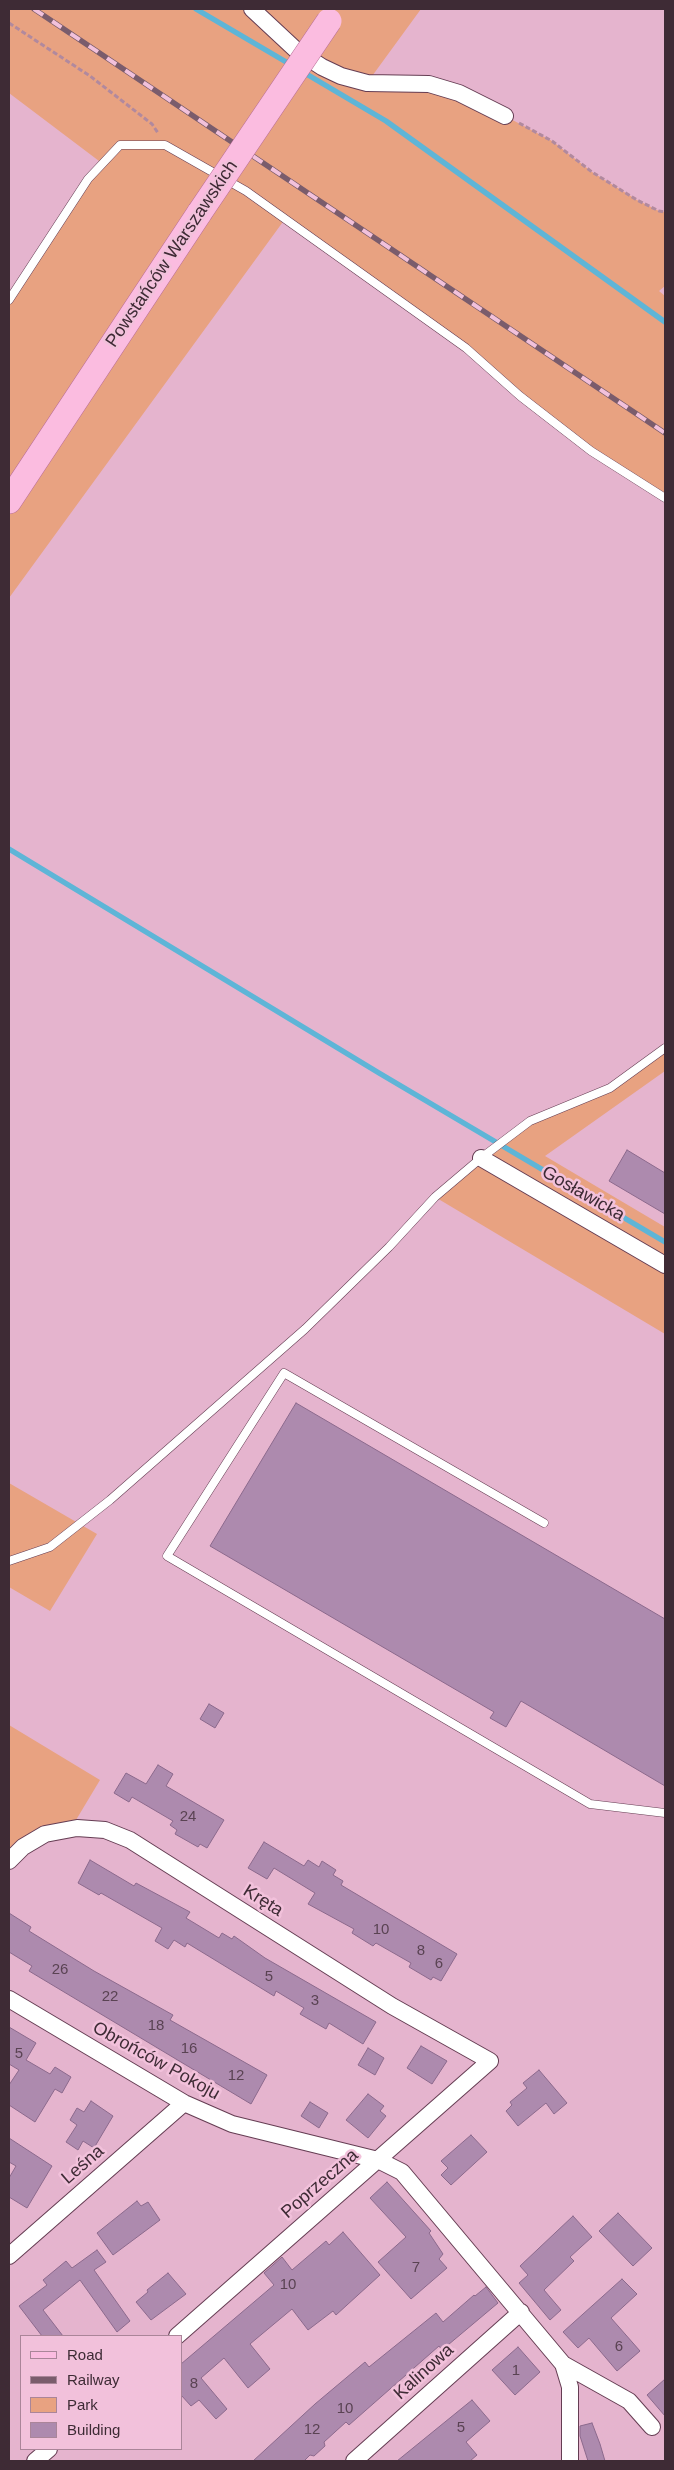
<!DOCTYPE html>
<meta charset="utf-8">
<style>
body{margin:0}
#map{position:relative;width:674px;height:2470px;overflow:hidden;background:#e5b4ce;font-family:Helvetica,sans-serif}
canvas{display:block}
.frame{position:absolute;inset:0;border:10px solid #3e2b35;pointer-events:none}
.legend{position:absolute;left:20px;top:2335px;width:162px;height:115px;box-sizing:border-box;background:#f2c1db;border:1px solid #aa8599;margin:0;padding:6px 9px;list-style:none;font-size:15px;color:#3e2b35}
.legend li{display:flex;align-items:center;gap:10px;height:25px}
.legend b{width:25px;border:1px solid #aa8599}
</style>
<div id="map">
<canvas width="674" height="2470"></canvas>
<div class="frame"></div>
<ul class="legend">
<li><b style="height:6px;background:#fbbce0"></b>Road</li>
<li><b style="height:6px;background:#7a5c6c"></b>Railway</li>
<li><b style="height:14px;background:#e8a281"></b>Park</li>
<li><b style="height:14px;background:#ad8aae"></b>Building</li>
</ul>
</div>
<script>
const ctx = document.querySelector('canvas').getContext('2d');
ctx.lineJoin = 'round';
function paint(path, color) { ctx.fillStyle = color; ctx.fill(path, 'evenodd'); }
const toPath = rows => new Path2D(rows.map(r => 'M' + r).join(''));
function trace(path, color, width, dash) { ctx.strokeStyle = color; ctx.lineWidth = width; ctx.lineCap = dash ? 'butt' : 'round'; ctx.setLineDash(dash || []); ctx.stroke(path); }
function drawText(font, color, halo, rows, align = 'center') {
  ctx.font = font + ' Helvetica,sans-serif'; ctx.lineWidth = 5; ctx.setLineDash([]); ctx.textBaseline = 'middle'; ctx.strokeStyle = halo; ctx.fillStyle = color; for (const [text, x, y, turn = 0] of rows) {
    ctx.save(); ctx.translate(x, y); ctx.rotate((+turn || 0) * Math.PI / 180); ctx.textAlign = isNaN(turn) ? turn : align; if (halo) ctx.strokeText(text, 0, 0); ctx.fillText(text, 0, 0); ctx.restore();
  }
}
paint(toPath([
 [9,9,421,9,367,83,429,84,505,116,552,141,592,172,637,200,659,211,665,212,665,286,659,291,665,296,665,498,591,451,466,348,285,219,9,598,9,300,103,164,9,93],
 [665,1048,665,1071,545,1156,665,1227,665,1334,435,1197,530,1121,610,1088],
 [9,1483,97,1534,50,1611,9,1587],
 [9,1725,100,1780,70,1830,9,1861]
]), '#e8a281');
trace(toPath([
 [196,9,293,66],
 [303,72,386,121,665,322],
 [9,849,379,1073,665,1242]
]), '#5eb5d7', 5.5);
const building = toPath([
 [627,1150,665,1173,665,1214,609,1181,627,1150],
 [296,1403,665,1619,665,1786,521,1701,506,1727,490,1718,494,1712,210,1546,296,1403],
 [209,1704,224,1713,215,1728,200,1719,209,1704],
 [158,1765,173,1774,166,1786,224,1820,207,1848,200,1844,198,1847,175,1834,177,1830,170,1825,173,1821,132,1797,129,1802,114,1793,126,1773,146,1784,158,1765],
 [264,1842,304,1866,308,1860,319,1867,322,1861,336,1870,333,1875,343,1881,341,1885,457,1954,441,1981,433,1977,431,1980,409,1967,411,1963,376,1943,373,1946,352,1933,354,1929,308,1904,315,1893,274,1868,267,1879,248,1868,264,1842],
 [90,1860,134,1886,136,1883,190,1912,186,1918,219,1938,222,1933,232,1939,234,1936,265,1958,376,2022,363,2044,329,2023,326,2029,300,2014,304,2008,276,1991,274,1996,187,1943,185,1947,174,1940,168,1949,155,1941,162,1928,101,1893,99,1895,78,1883,90,1860],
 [9,1913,31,1927,29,1931,94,1971,173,2015,170,2020,267,2075,251,2104,29,1971,32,1966,9,1952,9,1913],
 [9,2027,36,2043,26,2060,50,2074,55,2067,71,2077,62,2093,55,2089,35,2122,9,2105,9,2085,19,2070,9,2064,9,2027],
 [421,2046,447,2061,432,2084,407,2068,421,2046],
 [368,2048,384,2058,375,2075,358,2065,368,2048],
 [539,2070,567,2103,554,2114,546,2103,518,2126,506,2111,512,2105,510,2102,527,2088,523,2083,539,2070],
 [368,2094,384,2106,380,2111,386,2116,368,2138,346,2120,368,2094],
 [91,2101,113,2116,94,2148,83,2141,78,2150,66,2142,77,2125,70,2120,77,2108,84,2112,91,2101],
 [310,2102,328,2113,319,2128,301,2116,310,2102],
 [471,2135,487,2152,451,2185,441,2175,448,2168,441,2161,471,2135],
 [9,2138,52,2166,27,2208,9,2197,9,2178,16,2166,9,2162,9,2138],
 [387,2182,431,2231,429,2233,443,2254,439,2259,447,2268,411,2299,378,2262,406,2237,370,2198,387,2182],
 [137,2201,141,2206,148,2202,160,2220,113,2255,97,2233,137,2201],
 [618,2213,652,2248,633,2266,599,2231,618,2213],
 [573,2216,592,2237,570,2257,574,2261,544,2290,561,2310,550,2320,519,2283,528,2275,520,2266,573,2216],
 [343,2232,380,2275,336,2315,333,2311,308,2330,292,2309,250,2344,270,2369,248,2388,224,2358,201,2378,227,2409,216,2419,199,2400,191,2406,181,2395,181,2364,274,2285,264,2273,282,2257,292,2270,326,2241,329,2245,343,2232],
 [97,2250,106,2262,94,2270,130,2321,117,2332,80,2280,43,2310,63,2336,42,2336,19,2306,47,2285,43,2280,66,2261,72,2268,97,2250],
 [168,2273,186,2294,151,2320,136,2302,148,2292,147,2290,168,2273],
 [622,2279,637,2294,611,2318,640,2351,617,2371,589,2338,578,2348,563,2332,622,2279],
 [486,2287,498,2303,442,2350,439,2346,349,2425,346,2422,324,2442,325,2446,314,2456,310,2455,304,2461,253,2461,315,2404,365,2362,369,2367,436,2313,443,2322,474,2295,475,2296,486,2287],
 [518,2347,540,2372,515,2395,492,2370,518,2347],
 [665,2379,665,2416,647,2395,665,2379],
 [472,2400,490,2421,466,2442,477,2455,470,2461,397,2461,472,2400],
 [592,2423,600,2444,605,2461,588,2461,580,2436,580,2426,592,2423]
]);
paint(building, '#ad8aae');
trace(building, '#8b698c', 1);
const service = toPath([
 [9,300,88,179,120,145,165,145,246,191,466,348,520,396,591,451,665,498],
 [544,1523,284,1373,167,1556,590,1804,665,1813],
 [9,1561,50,1547,110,1500,305,1329,389,1247,435,1197,481,1158,530,1121,610,1088,665,1048]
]);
const minor = toPath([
 [252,9,296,50,322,67,341,76,367,83,429,84,459,93,505,116],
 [481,1158,665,1265],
 [9,1861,23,1847,45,1834,77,1828,105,1830,130,1840,392,2006,490,2061,177,2336],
 [9,1999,184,2103,232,2124,378,2160,402,2172,563,2364,570,2387,570,2461],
 [9,2256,184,2103],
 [563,2364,629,2401,652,2427],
 [35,2461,49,2449],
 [354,2461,521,2312]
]);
const primary = toPath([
 [9,501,200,212]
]);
trace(service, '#653d53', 9);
trace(minor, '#653d53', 18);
trace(primary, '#b76c96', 26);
trace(toPath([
 [9,23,90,76,152,124,158,133],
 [519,123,552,141,592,172,637,200,659,211,665,212]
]), '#b1899e', 3, [5, 2.5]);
trace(service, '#fff', 8);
trace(minor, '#fff', 16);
trace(primary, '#fbbce0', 25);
const rail = toPath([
 [34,9,665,433]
]);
trace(rail, '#7a5c6c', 5.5);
trace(rail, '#f2c1db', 4, [11]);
const primaryBridge = toPath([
 [200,212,329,21]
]);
trace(primaryBridge, '#b76c96', 26, []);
trace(primaryBridge, '#fbbce0', 25);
drawText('15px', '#5a4353', null, [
 ["24",188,1817],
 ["10",381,1930],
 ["8",421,1951],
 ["6",439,1964],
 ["26",60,1970],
 ["5",269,1977],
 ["22",110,1997],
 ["3",315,2001],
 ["18",156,2026],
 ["16",189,2049],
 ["5",19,2054],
 ["12",236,2076],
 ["7",416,2268],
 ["10",288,2285],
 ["6",619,2347],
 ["1",516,2371],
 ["8",194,2384],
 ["10",345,2409],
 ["5",461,2428],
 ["12",312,2430]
]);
drawText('18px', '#3e2b35', '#f2c1db', [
 ["Powstańców Warszawskich",172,254,-56],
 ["Gosławicka",583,1194,30],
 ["Kręta",263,1901,32],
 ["Obrońców Pokoju",156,2061,29],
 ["Leśna",83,2165,-41],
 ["Poprzeczna",320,2184,-41],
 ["Kalinowa",424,2372,-42]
]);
</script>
